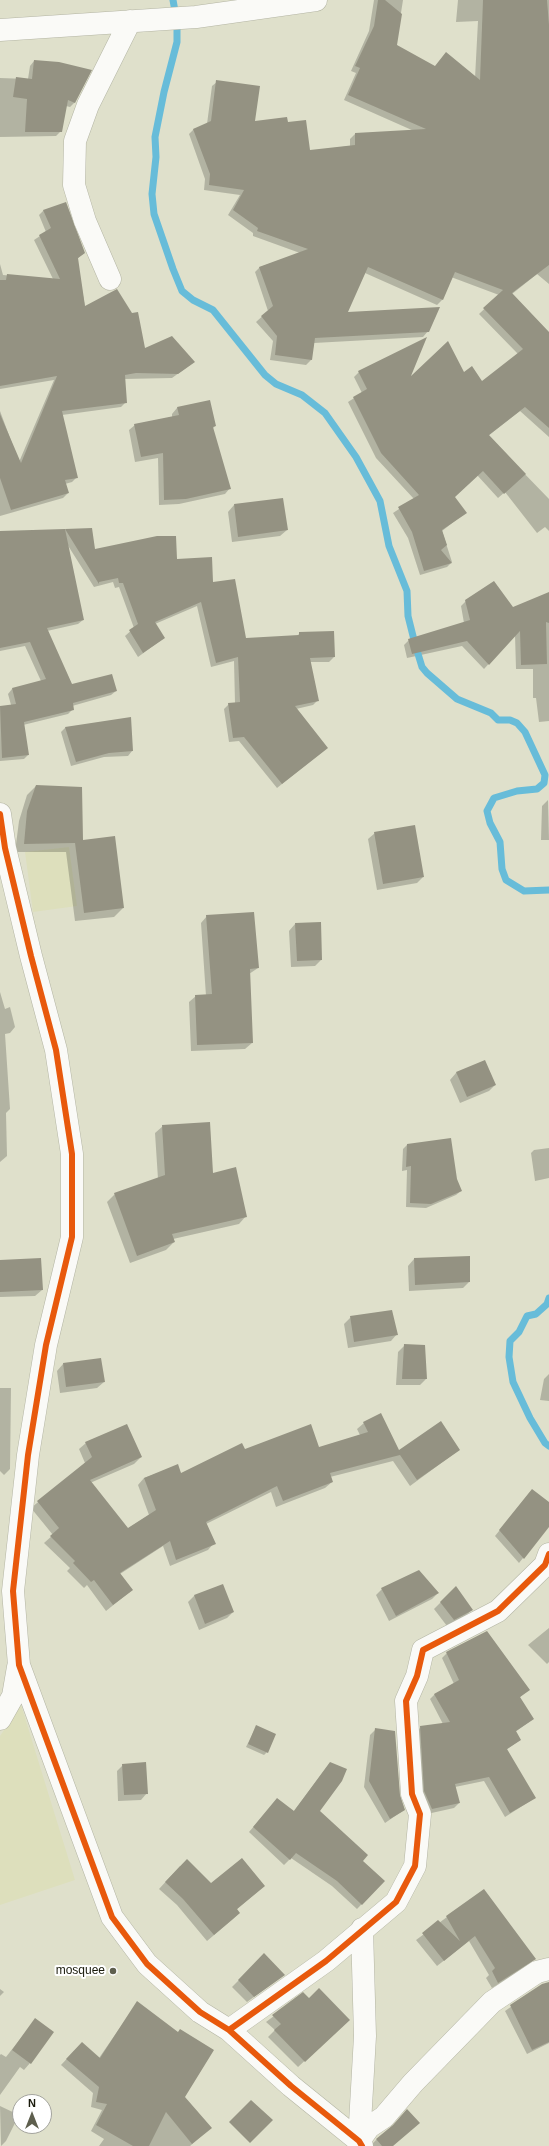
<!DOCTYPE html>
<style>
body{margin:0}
#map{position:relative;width:549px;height:2146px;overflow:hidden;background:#dfe0cb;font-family:Helvetica,sans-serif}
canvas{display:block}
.north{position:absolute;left:12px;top:2094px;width:40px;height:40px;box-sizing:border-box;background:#fff;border:1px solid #a3a39d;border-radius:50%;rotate:0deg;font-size:11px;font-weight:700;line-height:16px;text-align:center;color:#191a0b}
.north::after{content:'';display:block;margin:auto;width:14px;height:18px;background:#5e5f4e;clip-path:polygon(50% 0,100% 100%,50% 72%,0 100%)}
</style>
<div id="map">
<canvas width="549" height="2146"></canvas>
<div class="north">N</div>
</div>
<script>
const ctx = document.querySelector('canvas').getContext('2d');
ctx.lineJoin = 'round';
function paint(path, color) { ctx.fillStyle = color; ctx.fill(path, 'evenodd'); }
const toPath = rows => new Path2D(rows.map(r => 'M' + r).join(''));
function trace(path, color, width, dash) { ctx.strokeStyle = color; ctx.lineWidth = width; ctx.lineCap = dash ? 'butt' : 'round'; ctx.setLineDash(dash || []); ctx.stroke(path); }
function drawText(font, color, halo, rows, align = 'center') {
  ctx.font = font + ' Helvetica,sans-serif'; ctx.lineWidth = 4; ctx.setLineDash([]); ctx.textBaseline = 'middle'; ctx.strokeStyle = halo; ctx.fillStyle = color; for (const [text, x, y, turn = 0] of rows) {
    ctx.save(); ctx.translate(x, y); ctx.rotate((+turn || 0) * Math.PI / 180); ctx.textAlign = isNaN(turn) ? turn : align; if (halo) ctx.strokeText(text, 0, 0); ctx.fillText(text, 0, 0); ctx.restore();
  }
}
paint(toPath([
 [69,847,77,906,33,912,25,852],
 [21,1705,75,1880,0,1905,0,1736]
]), '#dddfbc');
paint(toPath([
 [374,0,403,0,396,45,434,67,475,78,478,21,456,22,458,0,549,0,549,284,537,274,512,294,549,333,549,437,520,411,488,436,549,499,549,531,545,527,537,533,505,492,498,498,477,475,454,497,460,517,442,531,452,562,447,567,420,575,408,538,393,513,414,499,376,458,348,402,362,393,354,377,359,372,408,380,463,373,482,382,518,354,479,314,499,295,451,277,442,300,437,305,365,273,346,313,428,331,423,337,314,343,311,360,306,365,270,360,273,341,256,322,268,311,255,272,260,267,300,253,253,236,253,233,228,215,240,195,204,190,205,179,189,134,194,129,207,124,212,86,217,82,254,122,287,123,309,151,350,146,350,139,355,134,414,131,344,100,356,73,351,71,369,31],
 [34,61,75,102,70,107,66,106,61,131,56,136,0,137,0,78,28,79,30,66],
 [44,210,84,253,77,259,85,307,144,349,194,362,172,378,124,379,126,402,121,407,62,415,77,477,72,482,65,484,68,493,63,498,0,516,0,411,19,462,54,380,0,389,0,264,3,275,53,279,34,240,46,232,39,215],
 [209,401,215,426,212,429,230,488,225,494,179,504,159,505,158,458,135,462,129,430,135,425,172,417,172,414,177,408],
 [234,505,287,530,280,536,232,542,228,512],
 [91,529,94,550,176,560,212,584,245,639,296,637,300,633,334,657,329,662,310,662,318,700,313,705,296,709,322,752,277,788,239,741,229,742,224,709,229,704,235,703,234,661,211,667,197,606,155,624,164,638,138,657,125,636,134,628,119,587,115,588,113,582,94,587,67,544,83,620,78,624,47,631,72,685,116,691,111,695,72,706,73,709,68,714,23,725,28,755,24,759,0,761,0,707,11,705,8,694,12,689,41,681,25,646,0,651,0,532],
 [549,593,549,721,539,722,536,698,533,698,533,669,516,669,515,635,484,669,462,646,407,658,404,645,409,640,464,623,461,606,466,601,513,608],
 [130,718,132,751,128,756,104,757,71,766,61,732,65,728],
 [36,786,82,841,123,908,114,917,75,921,66,852,15,852,19,821,27,795],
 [548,800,549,840,541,840,542,806],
 [375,833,423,877,417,883,377,890,368,839],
 [207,916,258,968,249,974,252,1043,245,1049,191,1051,189,1002,196,996,206,996,201,923],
 [295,924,321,960,315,966,291,967,289,931],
 [0,992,5,1009,10,1007,15,1027,10,1033,5,1034,10,1109,6,1113,7,1156,0,1162],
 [484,1061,495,1085,489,1091,460,1103,450,1080,456,1073],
 [163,1126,212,1174,246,1216,239,1224,173,1239,174,1242,166,1250,130,1263,107,1202,115,1194,158,1179,155,1133],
 [407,1145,456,1179,461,1191,456,1195,426,1208,406,1207,407,1170,402,1171,403,1149],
 [549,1148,549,1178,535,1181,531,1153,534,1150],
 [469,1257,469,1282,463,1288,409,1291,408,1266,414,1259],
 [0,1261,42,1290,35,1296,0,1297],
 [351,1317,397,1334,391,1341,348,1348,344,1324],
 [405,1345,426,1379,420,1385,396,1385,398,1352],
 [63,1364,104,1382,97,1388,60,1393,57,1371],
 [549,1374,549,1401,540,1400,544,1379],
 [0,1388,11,1388,10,1469,4,1475,0,1471],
 [364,1423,399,1451,459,1450,410,1486,393,1461,330,1477,332,1482,325,1488,276,1507,271,1492,206,1524,214,1543,208,1550,170,1566,163,1546,120,1574,132,1590,106,1611,87,1585,84,1588,67,1571,70,1568,44,1543,53,1535,31,1508,85,1463,79,1449,86,1443,141,1457,134,1464,90,1483,127,1529,149,1515,138,1485,144,1478,177,1466,181,1474,244,1451,319,1448,360,1435,357,1429],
 [532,1490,549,1503,549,1526,519,1563,495,1536],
 [222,1585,233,1612,227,1618,199,1630,188,1602,194,1596],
 [456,1587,472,1610,465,1616,447,1626,434,1609],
 [382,1589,438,1593,432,1599,389,1621,376,1595],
 [549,1628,549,1662,547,1664,528,1645],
 [447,1653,528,1690,519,1698,533,1719,515,1732,520,1740,506,1750,535,1798,505,1817,484,1781,455,1787,459,1803,454,1808,427,1814,420,1796,416,1732,421,1727,443,1724,430,1699,435,1694,454,1684,442,1658],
 [256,1727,267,1752,264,1755,246,1747],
 [376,1729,404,1810,385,1823,364,1787,370,1735],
 [330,1763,319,1811,362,1861,384,1881,357,1909,332,1886,291,1858,284,1865,249,1832,273,1804,293,1812],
 [123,1765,147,1793,141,1800,118,1801,117,1771],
 [180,1866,211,1885,264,1886,236,1910,239,1913,233,1919,207,1941,177,1905,159,1889],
 [447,1917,534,1959,528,1966,492,1988,486,1978,489,1975,469,1941,437,1966,416,1940],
 [264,1955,284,1975,247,2002,232,1987],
 [549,1984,549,2043,527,2054,505,2011,542,1985],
 [0,1989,4,1992,0,1996],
 [303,1994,342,2026,298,2067,268,2037,275,2030,266,2022],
 [137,2003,184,2097,207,2131,190,2146,99,2146,104,2139,91,2131,102,2110,91,2107,93,2093,61,2065,76,2049,99,2058],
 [35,2020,30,2063,24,2070,20,2067,0,2095,0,2055,1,2054,6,2057],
 [0,2106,19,2115,6,2141,1,2146],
 [391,2128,393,2146,370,2146,376,2140]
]), '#0003');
trace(toPath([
 [173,0,177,22,177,42,164,92,155,137,156,157,152,194,154,214,173,269,182,291,193,300,213,310,265,375,276,384,302,395,325,413,356,457,380,501,389,546,407,591,408,616,415,644,422,667,427,673,457,699,491,713,498,720,510,720,517,723,525,732,545,775,544,783,537,789,517,791,494,798,487,811,490,823,500,842,502,869,506,880,524,891,549,890],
 [549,1298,547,1304,536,1314,527,1316,519,1332,510,1341,509,1357,513,1382,530,1418,545,1443,549,1446]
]), '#67bcd9', 7);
paint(toPath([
 [378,0,385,0,402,14,397,45,435,66,446,52,480,80,483,0,547,0,549,25,549,265,512,293,549,332,549,428,525,407,489,435,526,474,504,494,483,471,455,497,467,513,442,530,447,545,441,550,452,563,424,571,412,532,398,507,419,495,381,453,353,397,367,389,358,371,427,337,411,376,448,341,464,372,472,366,482,381,523,349,483,308,503,290,455,272,443,300,368,267,348,312,440,307,429,332,315,338,312,360,275,355,277,336,261,316,273,306,259,267,308,249,257,231,258,228,233,210,244,190,209,185,210,174,193,129,211,121,216,80,260,86,255,121,287,117,288,122,306,120,310,150,355,145,355,133,426,129,348,95,360,68,355,66,374,26],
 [34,60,59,62,92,70,75,103,68,100,62,132,25,132,27,99,13,97,16,77,32,79],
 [66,202,85,253,78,258,85,306,117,289,132,313,138,312,145,348,172,336,195,362,178,374,136,373,125,375,127,403,62,411,78,478,65,480,69,493,11,510,0,478,0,414,21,463,57,376,0,386,0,280,6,280,7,274,60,279,39,235,51,228,43,210],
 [210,400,216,426,213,427,231,489,186,499,164,500,163,453,141,457,134,424,179,415,177,407],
 [283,498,288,530,238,537,234,504],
 [92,528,95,549,157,536,176,536,177,559,212,557,213,582,235,579,246,638,299,635,299,632,334,631,335,657,310,658,319,701,295,706,328,748,282,784,244,737,233,738,228,703,240,702,238,657,216,663,201,602,155,622,165,638,143,653,129,630,138,624,123,583,119,583,118,578,99,582,99,584,65,529],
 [65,529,84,620,47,628,72,684,112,674,117,691,73,703,74,710,24,722,29,755,2,758,0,706,16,704,12,688,46,679,30,642,0,648,0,531],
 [494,581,513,607,549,592,549,623,546,622,547,664,521,665,520,631,489,665,467,641,412,654,408,639,470,620,465,600],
 [131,717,133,751,109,753,76,762,65,727],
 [36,785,82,787,83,840,115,836,124,908,84,913,75,843,24,844,27,811],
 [415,825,424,877,383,884,374,832],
 [254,912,259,968,250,969,253,1043,197,1045,195,995,212,994,206,915],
 [321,922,322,960,297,961,295,923],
 [485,1060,496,1085,467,1097,456,1072],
 [210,1122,213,1173,236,1167,247,1217,172,1234,175,1242,137,1256,114,1193,165,1175,162,1125],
 [451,1138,457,1179,462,1191,431,1204,410,1203,411,1166,406,1167,407,1144],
 [470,1256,470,1282,415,1285,414,1258],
 [41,1258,43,1290,0,1292,0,1260],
 [392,1310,398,1335,354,1342,350,1316],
 [404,1344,425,1345,427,1379,402,1379],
 [101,1358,105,1382,66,1387,63,1363],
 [381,1413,399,1450,441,1421,460,1450,417,1480,400,1455,330,1473,333,1482,283,1501,277,1486,206,1522,216,1544,176,1560,170,1541,120,1573,133,1590,113,1605,94,1580,91,1582,73,1563,75,1561,50,1536,59,1528,37,1501,92,1457,85,1442,127,1424,142,1457,90,1480,128,1528,156,1510,144,1478,178,1464,181,1473,242,1443,245,1449,311,1424,319,1447,368,1432,363,1422],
 [532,1489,549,1502,549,1527,524,1559,499,1530],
 [419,1570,439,1593,396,1616,381,1588],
 [223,1584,234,1612,205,1624,194,1595],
 [456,1586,473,1610,454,1620,440,1602],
 [487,1631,530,1690,520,1697,534,1719,516,1731,521,1740,507,1749,536,1798,510,1813,489,1777,455,1784,460,1803,432,1809,424,1791,420,1726,450,1722,434,1694,459,1680,446,1652],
 [256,1725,276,1734,268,1753,248,1744],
 [375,1728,395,1731,400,1795,405,1810,390,1819,369,1781],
 [146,1762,148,1794,124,1795,122,1764],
 [330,1762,347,1769,342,1781,320,1811,368,1855,363,1861,385,1881,362,1905,337,1881,296,1853,290,1860,253,1827,277,1798,294,1811],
 [242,1858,265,1886,237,1909,240,1913,214,1935,183,1899,165,1882,187,1859,211,1883],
 [484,1889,536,1959,498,1983,492,1971,495,1968,475,1936,444,1961,422,1933,438,1920,460,1941,446,1916],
 [264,1953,285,1975,254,1997,238,1980],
 [549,1982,549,2042,532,2050,510,2005,542,1984],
 [319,1988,350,2020,305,2062,274,2030,281,2024,272,2015,303,1992,309,1998],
 [137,2001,178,2032,180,2029,214,2050,185,2097,212,2128,192,2144,166,2112,149,2146,133,2146,96,2125,107,2104,96,2102,99,2087,66,2059,82,2042,100,2058],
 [35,2018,54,2032,31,2064,12,2050],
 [251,2100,273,2120,250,2143,229,2122],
 [407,2109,420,2123,393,2146,382,2146,376,2139,393,2125]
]), '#949282');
const street = toPath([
 [0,30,196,17,316,0],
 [110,279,85,221,74,185,75,141,88,105,130,21],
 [0,814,5,848,31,956,56,1050,72,1154,72,1237,46,1345,28,1455,13,1591,19,1665,112,1917,147,1964,200,2012,229,2030,291,2086,359,2141,362,2146],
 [0,1719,13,1696,18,1667],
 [362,1929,365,2036,359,2141,369,2127,384,2117,413,2083,492,2002,537,1972,549,1969],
 [229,2030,326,1961,396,1902,415,1866,420,1814,412,1794,406,1701,417,1676,423,1650,498,1611,545,1565,549,1554]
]);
trace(street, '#b3b4a3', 23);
trace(street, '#fafaf7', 22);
trace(toPath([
 [0,814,5,848,31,956,56,1050,72,1154,72,1237,46,1345,28,1455,13,1591,19,1665,112,1917,147,1964,200,2012,229,2030,291,2086,359,2141,362,2146],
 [229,2030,326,1961,396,1902,415,1866,420,1814,412,1794,406,1701,417,1676,423,1650,498,1611,545,1565,549,1554]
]), '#e8590c', 6);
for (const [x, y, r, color] of [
 [113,1971,4,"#5e5f4e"]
]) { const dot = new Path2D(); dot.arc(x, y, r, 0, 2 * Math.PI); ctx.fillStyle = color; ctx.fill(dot); trace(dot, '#fff', 1.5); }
drawText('12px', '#191a0b', '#fff', [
 ["mosquee",105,1971]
], 'right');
</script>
